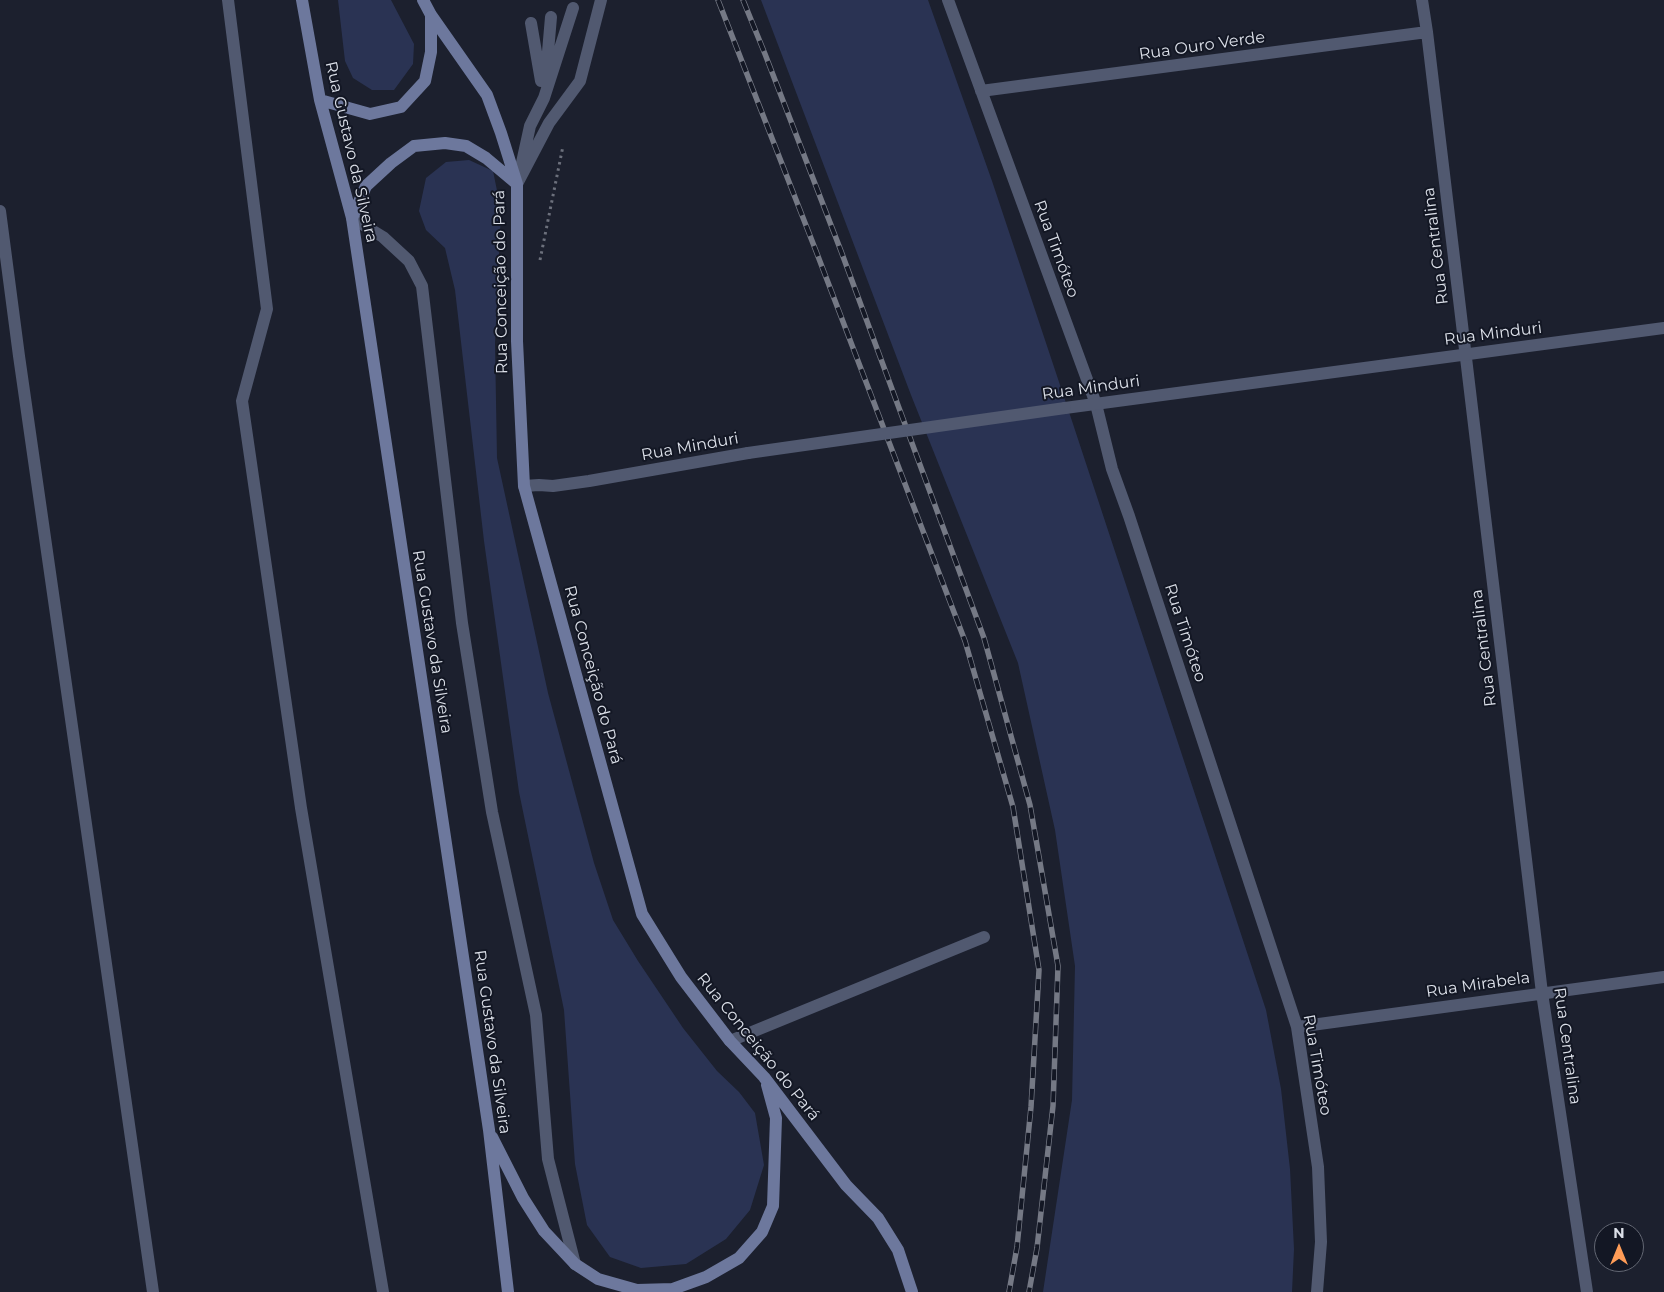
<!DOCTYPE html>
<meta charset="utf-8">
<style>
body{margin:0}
#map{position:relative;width:1664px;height:1292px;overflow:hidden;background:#1c202e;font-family:Montserrat,sans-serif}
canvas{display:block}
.north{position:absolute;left:1594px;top:1222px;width:50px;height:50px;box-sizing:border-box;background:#131724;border:1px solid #636773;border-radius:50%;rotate:0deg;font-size:14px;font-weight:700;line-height:20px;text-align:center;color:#dce0e9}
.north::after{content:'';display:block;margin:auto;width:18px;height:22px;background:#fe9c57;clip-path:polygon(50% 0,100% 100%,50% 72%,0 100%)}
</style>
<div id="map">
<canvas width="1664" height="1292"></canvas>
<div class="north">N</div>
</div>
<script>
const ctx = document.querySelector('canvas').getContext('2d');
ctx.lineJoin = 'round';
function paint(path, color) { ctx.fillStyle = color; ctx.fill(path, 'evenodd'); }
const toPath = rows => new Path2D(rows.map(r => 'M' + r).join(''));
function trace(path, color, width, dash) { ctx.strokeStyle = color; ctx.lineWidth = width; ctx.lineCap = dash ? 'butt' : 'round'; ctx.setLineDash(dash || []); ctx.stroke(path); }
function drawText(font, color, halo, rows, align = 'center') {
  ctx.font = font + ' Montserrat,sans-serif'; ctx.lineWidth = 4; ctx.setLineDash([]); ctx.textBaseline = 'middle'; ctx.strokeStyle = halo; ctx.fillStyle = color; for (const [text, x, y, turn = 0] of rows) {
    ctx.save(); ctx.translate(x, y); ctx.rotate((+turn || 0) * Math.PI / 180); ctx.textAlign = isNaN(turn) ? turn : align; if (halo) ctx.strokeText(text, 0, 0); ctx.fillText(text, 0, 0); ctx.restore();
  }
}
paint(toPath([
 [338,0,391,0,414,44,413,64,394,90,372,90,353,78,345,61],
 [761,0,928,0,992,181,1073,424,1266,1010,1281,1089,1290,1169,1294,1249,1292,1292,1043,1292,1072,1100,1075,966,1055,830,1018,663,911,395],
 [469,160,493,171,501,210,495,344,497,458,548,693,594,863,613,920,638,961,683,1028,717,1071,739,1092,755,1113,764,1165,750,1210,726,1239,686,1264,641,1268,610,1257,587,1225,575,1164,564,1010,519,792,484,541,455,290,445,248,426,230,419,211,426,178,446,162]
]), '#2a3353');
trace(toPath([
 [540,260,563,146]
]), '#6c707c', 3, [2.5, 4]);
trace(toPath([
 [228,0,267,309,242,401,301,808,383,1292],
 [531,23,541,81],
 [546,75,551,17],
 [521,167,530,126,544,98,573,8],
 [517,184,549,123,580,81,601,0],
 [0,211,19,356,153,1292],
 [352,218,383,237,409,261,422,286,462,623,492,812,536,1015,548,1159,575,1264]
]), '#515970', 12);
trace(toPath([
 [948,0,1096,404,1112,469,1129,516,1297,1027,1318,1167,1321,1242,1317,1292],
 [1422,0,1427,32,1542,993,1587,1292],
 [981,91,1427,32],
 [1297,1027,1664,977],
 [730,1041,984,937]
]), '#515970', 12);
trace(toPath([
 [1065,408,1664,328],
 [524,486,539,485,553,486,589,481,748,453]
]), '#515970', 12);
trace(toPath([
 [302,0,320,100,352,218,489,1130,508,1292],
 [423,0,431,15,487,95,501,133,517,184,517,341,524,486,642,914,681,977,730,1041,764,1077,846,1185,878,1218,898,1250,912,1292],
 [320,100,370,114,401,107,425,81,431,52,431,15],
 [352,218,366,186,391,163,414,146,445,143,466,146,486,158,517,184],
 [492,1137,523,1198,544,1231,575,1264,598,1279,637,1290,673,1289,706,1277,739,1258,762,1232,773,1206,776,1118,767,1085]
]), '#6d789d', 12);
const rail = toPath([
 [718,0,816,251,965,641,1013,807,1039,970,1031,1107,1017,1247,1009,1292],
 [743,0,765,54,841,251,984,638,1030,805,1058,966,1053,1106,1037,1248,1029,1292]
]);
trace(rail, '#757985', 5.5);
trace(rail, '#131724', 4, [11]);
trace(toPath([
 [748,453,1065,408]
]), '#515970', 12);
drawText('16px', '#dce0e9', '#131724', [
 ["Rua Ouro Verde",1202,46,-8],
 ["Rua Gustavo da Silveira",351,152,77],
 ["Rua Centralina",1436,246,-97],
 ["Rua Timóteo",1056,249,70],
 ["Rua Conceição do Pará",501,282,-91],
 ["Rua Minduri",1493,334,-7],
 ["Rua Minduri",1091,388,-8],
 ["Rua Minduri",690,447,-10],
 ["Rua Timóteo",1185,633,72],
 ["Rua Gustavo da Silveira",432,642,81],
 ["Rua Centralina",1484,648,-97],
 ["Rua Conceição do Pará",593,675,75],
 ["Rua Mirabela",1478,985,-8],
 ["Rua Gustavo da Silveira",492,1042,82],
 ["Rua Centralina",1567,1046,82],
 ["Rua Conceição do Pará",758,1047,51],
 ["Rua Timóteo",1317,1065,80]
]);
</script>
